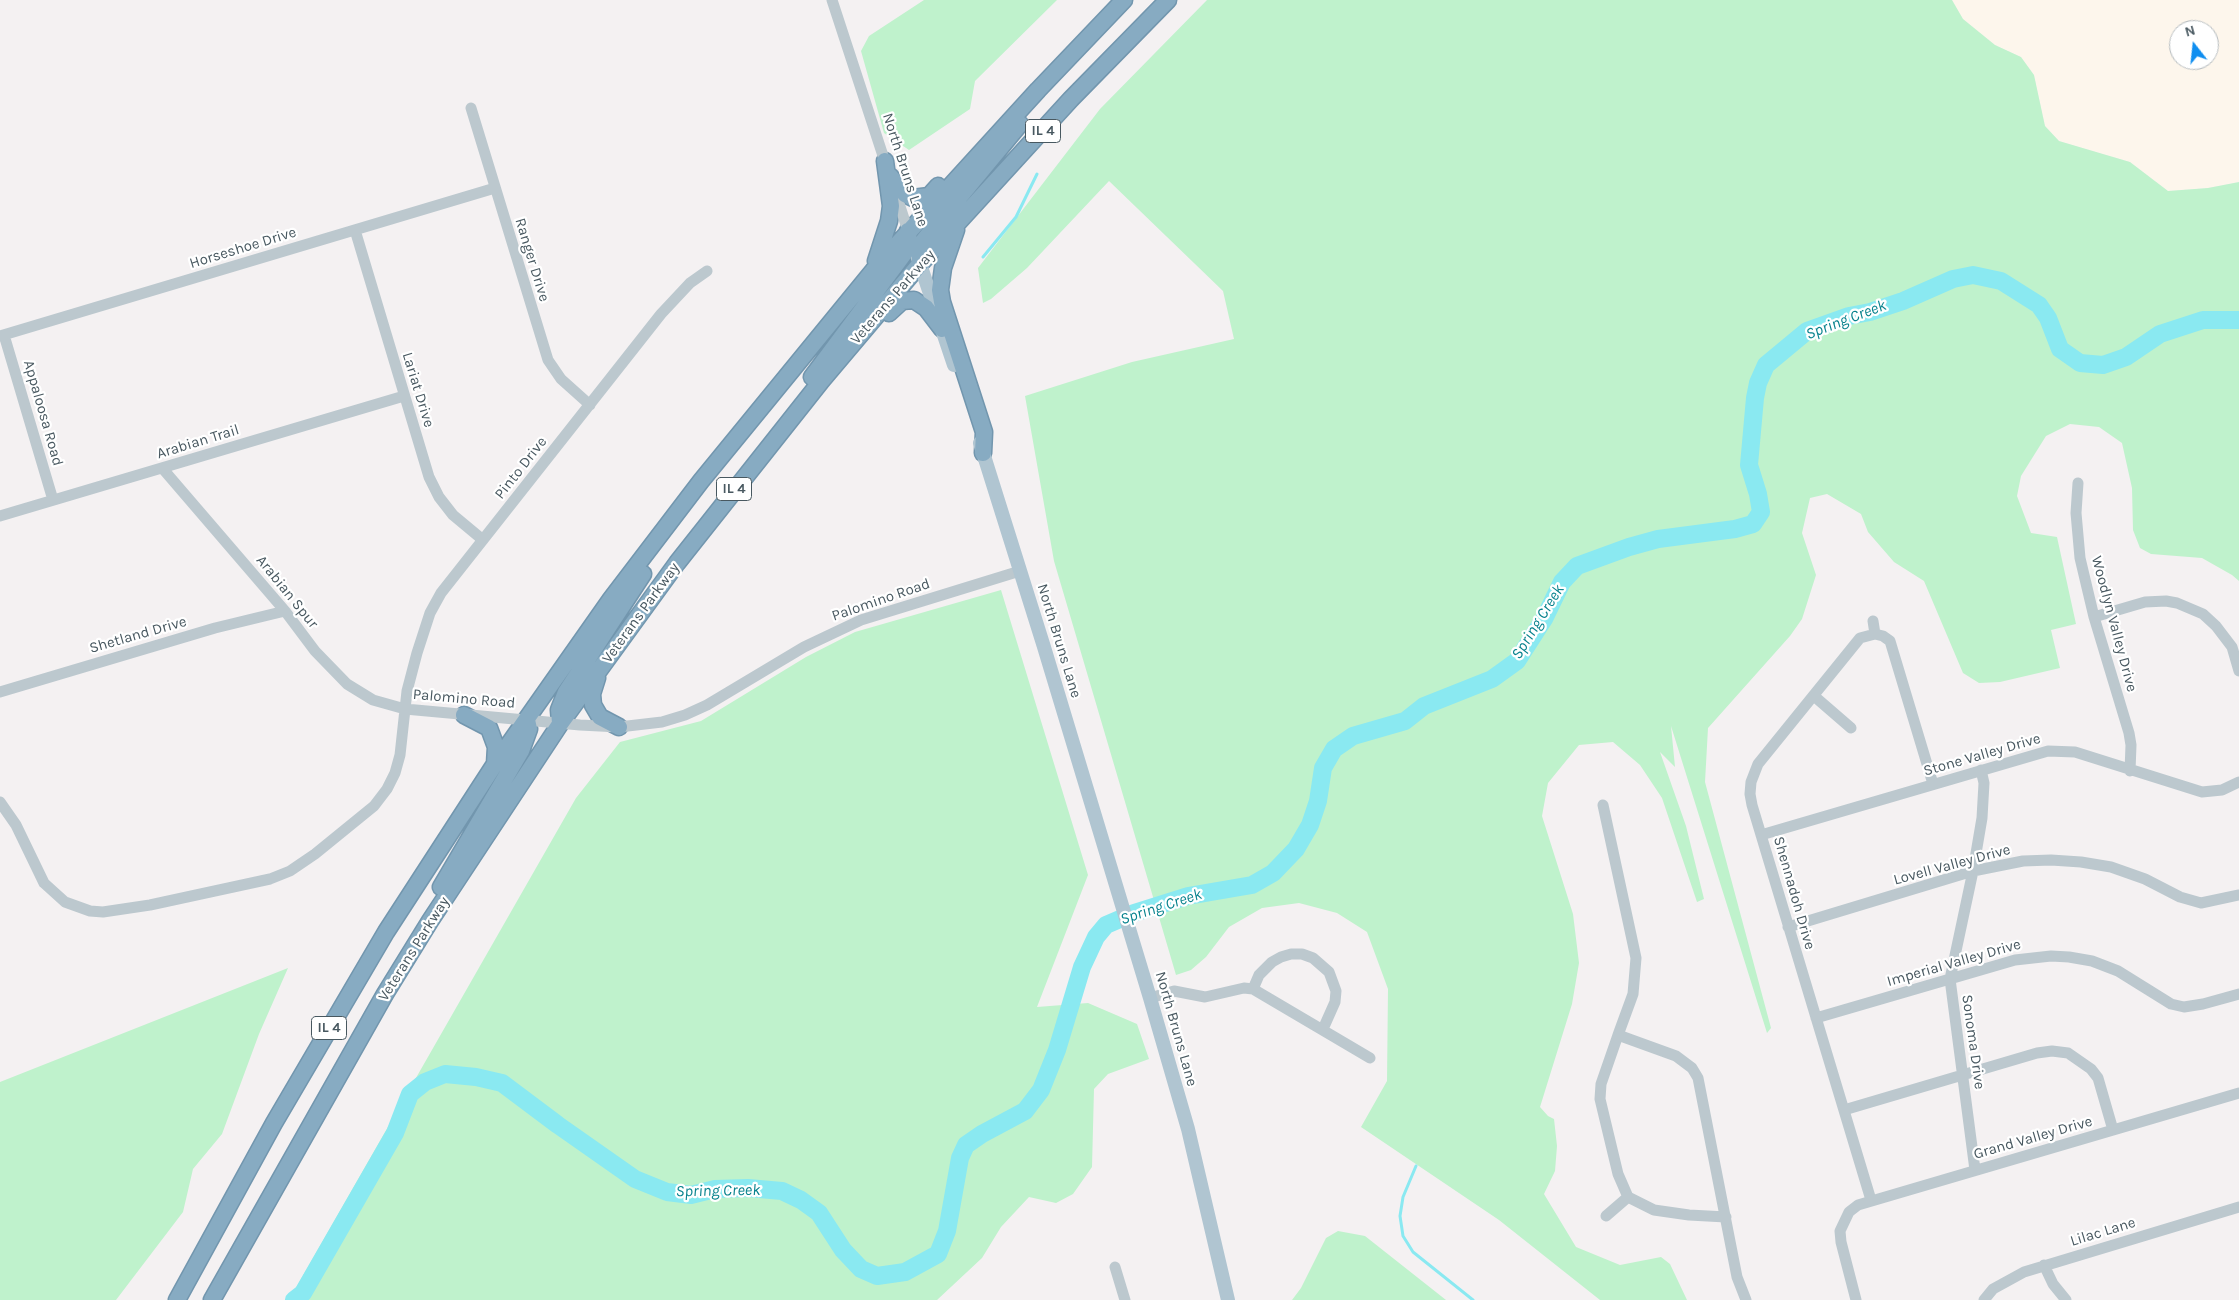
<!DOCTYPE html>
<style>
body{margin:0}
#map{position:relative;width:2239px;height:1300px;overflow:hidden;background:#f4f1f2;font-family:Karla,sans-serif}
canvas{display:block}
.north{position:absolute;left:2169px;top:20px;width:50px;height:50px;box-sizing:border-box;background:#fff;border:1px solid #b6bcbf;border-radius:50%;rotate:344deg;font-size:14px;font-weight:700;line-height:20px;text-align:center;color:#485860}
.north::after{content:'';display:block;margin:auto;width:18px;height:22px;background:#0f8ef0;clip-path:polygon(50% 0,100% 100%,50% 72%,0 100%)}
</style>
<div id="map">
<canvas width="2239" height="1300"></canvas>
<div class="north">N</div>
</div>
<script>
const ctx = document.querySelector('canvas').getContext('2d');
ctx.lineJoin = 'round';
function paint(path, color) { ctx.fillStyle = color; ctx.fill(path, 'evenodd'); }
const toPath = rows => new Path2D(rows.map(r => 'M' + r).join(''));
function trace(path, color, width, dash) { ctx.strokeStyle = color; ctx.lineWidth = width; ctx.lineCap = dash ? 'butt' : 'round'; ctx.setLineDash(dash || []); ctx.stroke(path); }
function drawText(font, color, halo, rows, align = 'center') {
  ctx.font = font + ' Karla,sans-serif'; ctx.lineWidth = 4.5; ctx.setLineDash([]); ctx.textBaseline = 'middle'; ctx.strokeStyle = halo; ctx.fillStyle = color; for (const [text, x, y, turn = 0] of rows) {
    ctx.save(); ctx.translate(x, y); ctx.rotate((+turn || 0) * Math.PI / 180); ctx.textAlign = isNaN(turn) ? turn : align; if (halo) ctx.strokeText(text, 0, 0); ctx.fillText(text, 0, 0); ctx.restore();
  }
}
paint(toPath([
 [1952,0,2239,0,2239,182,2208,188,2168,191,2130,162,2059,141,2045,126,2034,75,2021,57,1995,45,1963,19],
 [2179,30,2209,30,2209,60,2179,60]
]), '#fdf6ec');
paint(toPath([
 [924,0,1057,0,975,81,970,109,909,150,884,133,861,51,869,36],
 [1207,0,1952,0,1963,19,1995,45,2021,57,2034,75,2045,126,2059,141,2130,162,2168,191,2208,188,2239,182,2239,581,2232,575,2202,558,2151,554,2140,548,2133,530,2132,488,2122,443,2099,427,2070,424,2046,436,2021,476,2017,496,2031,533,2057,537,2076,624,2051,630,2060,668,2000,682,1979,683,1963,673,1924,581,1894,562,1868,532,1861,514,1827,494,1810,498,1802,533,1816,575,1802,619,1790,636,1708,728,1705,782,1771,1028,1767,1033,1671,726,1675,767,1660,752,1686,826,1704,899,1697,902,1662,798,1640,765,1613,742,1579,745,1548,783,1542,816,1573,914,1579,963,1572,1004,1540,1107,1548,1116,1554,1119,1557,1146,1555,1171,1544,1194,1576,1247,1620,1265,1661,1257,1670,1264,1687,1300,1600,1300,1499,1220,1361,1127,1387,1081,1388,989,1367,932,1337,913,1299,903,1262,908,1229,927,1206,957,1191,970,1176,975,1054,561,1025,396,1132,362,1234,339,1223,291,1109,181,1027,268,991,299,983,303,978,268,1100,109],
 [1001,590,1088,875,1037,1007,1088,1003,1137,1024,1149,1059,1108,1074,1094,1089,1092,1167,1073,1194,1056,1203,1029,1197,1001,1227,982,1258,937,1300,289,1300,576,798,620,742,701,721,806,657,855,632],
 [288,968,259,1034,222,1134,193,1169,183,1212,116,1300,0,1300,0,1082],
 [1338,1231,1365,1236,1446,1300,1292,1300,1301,1288,1326,1238]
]), '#bff2cc');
trace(toPath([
 [983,257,1016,217,1037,174],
 [1416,1166,1403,1197,1400,1216,1403,1236,1413,1252,1473,1300]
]), '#8ae9f1', 3);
trace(toPath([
 [294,1300,303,1293,395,1133,410,1094,425,1082,445,1074,476,1077,502,1083,558,1125,635,1179,667,1192,691,1195,715,1189,748,1188,782,1191,801,1200,819,1213,843,1250,861,1269,877,1276,905,1272,938,1254,947,1231,960,1158,966,1145,982,1134,1025,1111,1041,1090,1057,1050,1082,967,1096,937,1106,925,1134,913,1188,896,1252,885,1273,873,1296,849,1310,825,1318,801,1323,768,1334,749,1353,736,1405,721,1424,706,1492,679,1517,661,1544,619,1562,582,1577,566,1629,547,1658,539,1735,529,1753,524,1761,512,1758,494,1749,465,1755,398,1758,383,1766,365,1807,331,1849,316,1870,312,1903,301,1953,279,1973,275,2001,281,2039,305,2048,318,2060,349,2080,363,2103,365,2126,357,2160,334,2203,320,2239,320]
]), '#8ae9f1', 18);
const highway = toPath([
 [890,176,905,194,913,198,929,196,938,186],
 [956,230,943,268,940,290,942,302,984,432,983,453],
 [876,261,889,221,891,206,885,161],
 [920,264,920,253,924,240,1020,124],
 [889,313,902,301,914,300,926,308,942,329],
 [812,377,906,251,909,243,908,231],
 [597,678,592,694,593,705,600,717,619,727],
 [464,715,489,728,496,747,495,764],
 [560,723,559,710,566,692,643,574],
 [441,887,521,751,529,729,527,720],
 [177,1300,274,1123,386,932,495,764,611,599,701,481,873,271,1038,90,1124,0],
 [212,1300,385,994,430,921,560,724,677,563,822,380,920,264,1071,99,1168,0]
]);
trace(highway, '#7296ae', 19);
trace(toPath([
 [832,0,887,168],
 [471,108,548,360,561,379,590,405],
 [894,188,908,231],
 [355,230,429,477,439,497,453,515,483,540],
 [4,335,53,500],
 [0,336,495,188],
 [163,469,285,611,315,651,347,684,373,700,405,709,580,725,619,727,662,722,685,715,707,705,804,647,861,620,1020,571],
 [2078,483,2076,513,2080,558,2094,617,2129,733,2131,745,2130,771],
 [0,516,404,396],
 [2094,617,2145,602,2166,601,2177,603,2203,614,2216,626,2232,647,2239,671],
 [1873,621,1875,634],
 [0,692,215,628,285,611],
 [1814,696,1851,728],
 [0,802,16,825,44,883,65,902,90,911,103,912,150,905,270,879,290,871,315,854,374,806,387,789,395,773,400,755,407,691,417,653,430,613,441,593,661,314,690,283,707,271],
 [1603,805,1636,958,1633,994,1618,1035,1676,1056,1692,1068,1698,1078,1737,1277,1746,1300],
 [1761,835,2048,751,2075,752,2202,792,2222,790,2239,782],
 [1788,927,1973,871,2023,861,2051,860,2081,862,2111,867,2145,879,2180,897,2201,903,2239,895],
 [1253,989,1259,975,1272,962,1281,957,1291,954,1302,954,1313,958,1329,972,1336,991,1335,1002,1323,1029],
 [1150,998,1174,991,1205,997,1244,988,1253,989,1370,1058],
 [1816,1018,2015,960,2051,956,2069,957,2092,961,2118,971,2171,1004,2184,1007,2203,1004,2239,994],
 [1618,1035,1601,1084,1600,1099,1618,1174,1628,1197,1654,1210,1689,1215,1726,1217],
 [1844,1110,2037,1053,2052,1051,2068,1053,2091,1069,2098,1078,2113,1130],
 [1975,1170,1950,979,1973,871,1982,818,1984,783,1981,770],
 [1871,1200,1752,805,1750,794,1751,782,1758,764,1860,638,1875,634,1883,636,1890,641,1933,784],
 [1606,1216,1628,1197],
 [2044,1265,2053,1284,2066,1300],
 [1115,1267,1125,1300],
 [1856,1300,1841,1242,1840,1231,1849,1212,1858,1205,2239,1093],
 [1984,1300,1993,1289,2024,1272,2239,1207]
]), '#bcc8ce', 11);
trace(toPath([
 [917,255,954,365],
 [980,443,1044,647,1150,998,1188,1129,1228,1300]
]), '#b0c5d1', 14);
trace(highway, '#87abc2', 16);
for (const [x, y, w] of [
 [1043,131,35],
 [734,489,35],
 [329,1028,35]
]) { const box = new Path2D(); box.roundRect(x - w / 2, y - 11.5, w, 23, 4); ctx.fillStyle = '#fff'; ctx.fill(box); trace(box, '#485860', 1); }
drawText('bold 14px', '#485860', null, [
 ["IL 4",1043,131],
 ["IL 4",734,489],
 ["IL 4",329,1028]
]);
drawText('15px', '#485860', '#fff', [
 ["North Bruns Lane",905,170,72],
 ["Horseshoe Drive",243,248,-17],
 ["Ranger Drive",532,260,73],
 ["Veterans Parkway",893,297,-49],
 ["Lariat Drive",418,390,73],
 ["Appaloosa Road",43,413,74],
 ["Arabian Trail",198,442,-17],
 ["Pinto Drive",521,468,-52],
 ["Arabian Spur",287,592,51],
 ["Palomino Road",881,600,-19],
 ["Veterans Parkway",641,613,-54],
 ["Woodlyn Valley Drive",2114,624,75],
 ["Shetland Drive",138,635,-16],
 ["North Bruns Lane",1059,641,73],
 ["Palomino Road",464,699,5],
 ["Stone Valley Drive",1982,755,-16],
 ["Lovell Valley Drive",1952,865,-15],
 ["Shennadoh Drive",1794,893,74],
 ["Veterans Parkway",414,949,-58],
 ["Imperial Valley Drive",1954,963,-16],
 ["North Bruns Lane",1176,1029,74],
 ["Sonoma Drive",1973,1042,82],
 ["Grand Valley Drive",2033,1138,-16],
 ["Lilac Lane",2103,1232,-17]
]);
drawText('italic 16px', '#07828d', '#fff', [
 ["Spring Creek",1846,320,-21],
 ["Spring Creek",1538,622,-58],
 ["Spring Creek",1161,907,-18],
 ["Spring Creek",718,1191,-1]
]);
</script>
